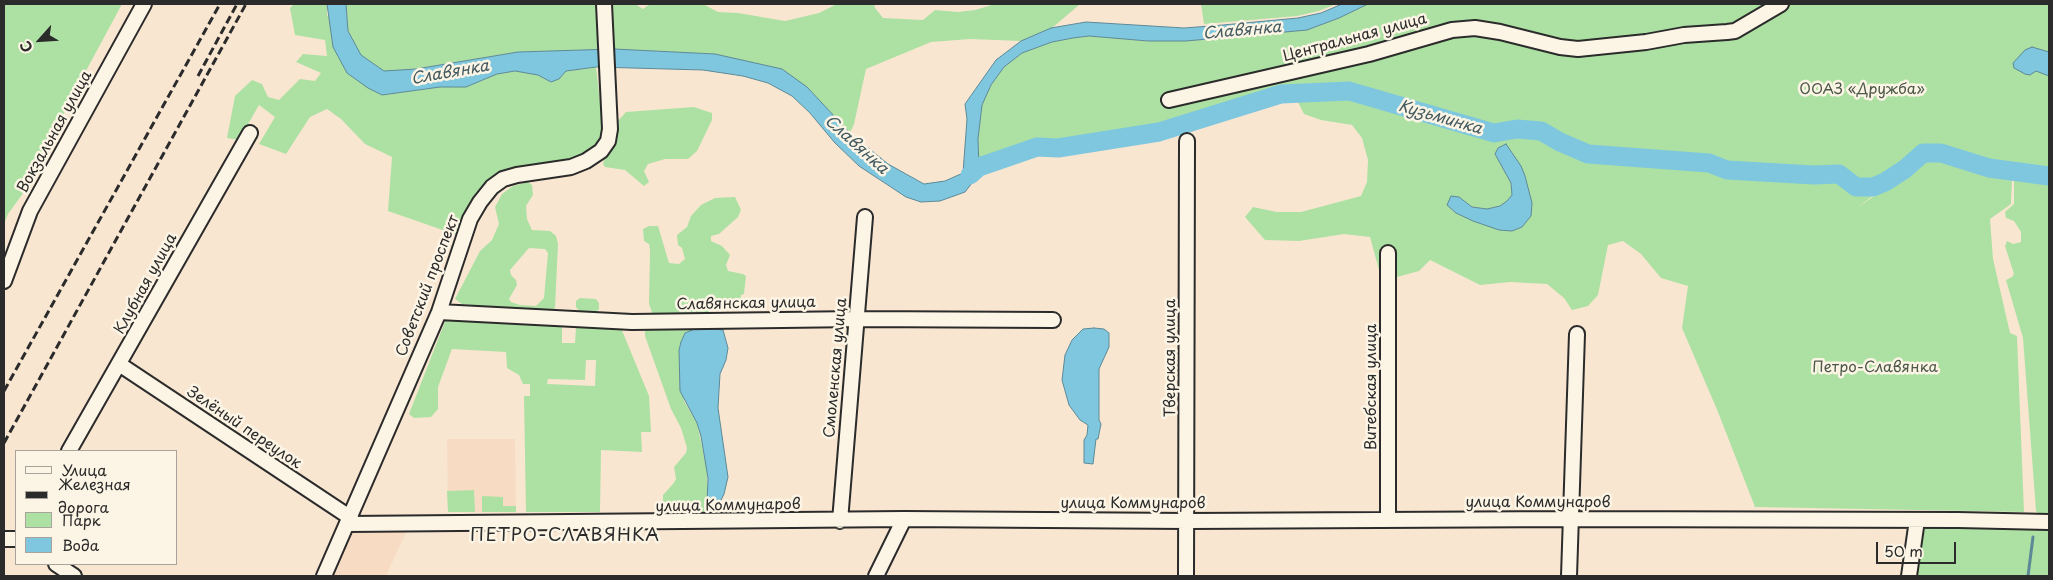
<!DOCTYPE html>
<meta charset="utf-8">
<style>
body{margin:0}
#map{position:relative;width:2053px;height:580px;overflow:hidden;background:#f9e6d1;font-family:"Playpen Sans",sans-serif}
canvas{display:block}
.frame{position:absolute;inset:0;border:5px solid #2b2b2b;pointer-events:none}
.legend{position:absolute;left:15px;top:450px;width:162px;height:115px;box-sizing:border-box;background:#fcf5e5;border:1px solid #a8a49b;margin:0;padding:6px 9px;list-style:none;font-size:15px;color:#2b2b2b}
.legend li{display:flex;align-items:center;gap:10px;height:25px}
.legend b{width:25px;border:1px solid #a8a49b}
.north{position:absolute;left:15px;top:15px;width:50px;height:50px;-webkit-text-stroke:4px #fcf5e5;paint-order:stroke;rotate:244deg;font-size:14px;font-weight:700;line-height:20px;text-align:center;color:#2b2b2b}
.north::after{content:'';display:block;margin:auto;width:18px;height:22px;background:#2b2b2b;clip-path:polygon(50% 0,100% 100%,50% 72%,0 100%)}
.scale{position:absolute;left:1876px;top:542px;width:80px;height:22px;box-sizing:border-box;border:2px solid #2b2b2b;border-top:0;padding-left:6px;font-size:15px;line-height:18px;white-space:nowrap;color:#2b2b2b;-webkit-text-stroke:4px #fcf5e5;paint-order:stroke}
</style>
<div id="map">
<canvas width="2053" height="580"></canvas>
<div class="frame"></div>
<ul class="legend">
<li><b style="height:6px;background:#fcf5e5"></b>Улица</li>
<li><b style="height:6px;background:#2b2b2b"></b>Железная дорога</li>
<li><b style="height:14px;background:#ade1a3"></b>Парк</li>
<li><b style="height:14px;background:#7ec7df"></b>Вода</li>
</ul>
<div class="north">С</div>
<div class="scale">50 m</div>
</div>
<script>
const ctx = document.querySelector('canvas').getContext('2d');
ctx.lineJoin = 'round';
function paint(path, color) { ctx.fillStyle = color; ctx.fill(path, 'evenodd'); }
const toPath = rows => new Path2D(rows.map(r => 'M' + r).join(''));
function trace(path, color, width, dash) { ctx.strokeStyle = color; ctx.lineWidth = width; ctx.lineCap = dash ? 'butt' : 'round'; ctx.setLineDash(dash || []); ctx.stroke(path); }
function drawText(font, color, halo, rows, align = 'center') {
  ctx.font = font + ' "Playpen Sans",sans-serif'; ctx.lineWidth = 5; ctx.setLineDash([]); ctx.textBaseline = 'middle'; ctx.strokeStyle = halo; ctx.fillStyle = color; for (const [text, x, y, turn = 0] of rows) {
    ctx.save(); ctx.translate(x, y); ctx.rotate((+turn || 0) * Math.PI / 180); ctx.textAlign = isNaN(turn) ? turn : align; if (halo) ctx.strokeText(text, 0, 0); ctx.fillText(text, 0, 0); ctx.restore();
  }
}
paint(toPath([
 [447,439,515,439,516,512,448,512],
 [350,532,406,532,386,576,332,576]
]), '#f7dbc3');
paint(toPath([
 [4,4,122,4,73,95,55,132,46,146,29,185,8,214,4,224],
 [294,4,327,4,327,15,382,95,440,87,466,87,497,74,515,71,538,75,551,82,559,79,566,71,596,67,603,127,600,139,592,149,570,163,510,171,460,236,388,211,392,157,365,144,341,119,327,109,310,117,286,154,259,144,275,117,259,105,239,140,227,138,235,96,252,80,262,84,268,97,279,100,300,79,315,81,321,73,296,62,303,54,327,56,325,40,295,35,290,8],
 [346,4,597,4,598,50,518,52,416,69,384,71,361,56,348,31],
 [611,4,635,4,643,9,650,4,703,4,718,12,738,13,785,21,819,13,837,4,874,4,875,8,883,18,923,20,935,10,958,12,975,10,995,4,1085,4,1079,5,1052,28,1021,41,970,39,931,42,866,69,854,124,850,133,807,87,715,54,614,49],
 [1201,4,1336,4,1319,11,1297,16,1204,24],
 [1368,4,2049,4,2049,176,1989,168,1941,153,1923,153,1905,169,1885,182,1874,187,1879,191,1857,208,1921,163,1943,159,2012,177,2011,204,1990,219,1993,259,2010,333,2017,336,2024,512,1755,507,1718,412,1682,328,1688,286,1661,278,1641,254,1623,241,1608,245,1598,295,1588,306,1572,310,1564,298,1547,284,1510,282,1480,285,1430,260,1419,271,1382,281,1370,237,1344,234,1299,241,1265,240,1245,217,1253,207,1277,212,1301,212,1361,196,1367,182,1368,160,1362,138,1352,125,1321,120,1304,114,1298,102,1303,93,1281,94,1159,132,1058,148,1037,147,979,167,978,139,982,105,991,85,1004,67,1022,53,1052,42,1072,38,1089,36,1148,41,1186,41,1307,30,1339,18],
 [1512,152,1525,176,1528,189,1531,216,1521,227,1512,231,1499,230,1456,213,1447,205,1459,197,1472,207,1487,209,1500,206,1507,201,1512,195,1511,183,1495,154],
 [694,107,712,113,712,120,697,151,688,159,665,159,648,164,644,171,649,182,644,186,625,170,605,167,603,164,605,157,611,150,616,135,617,122,626,112],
 [2014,177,2049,181,2049,515,2039,515,2036,511,2023,338,2006,280,2012,277,2014,274,2005,246,2007,241,2013,244,2021,242,2021,232,2014,221,2006,218,2005,212,2014,204],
 [528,182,532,185,533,195,526,206,527,219,532,230,550,231,556,236,558,244,555,308,550,313,462,304,455,299,480,251,492,240,499,224,495,207,502,194,513,186],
 [529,248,545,249,548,253,544,298,536,306,520,305,511,302,509,299,517,285,516,280,511,275,510,270],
 [735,197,741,210,738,217,719,234,711,236,711,241,722,246,730,255,726,265,728,271,743,274,746,276,744,294,741,295,741,310,712,310,702,315,653,315,649,304,650,250,649,244,644,241,643,229,649,226,658,226,669,263,679,264,685,259,682,248,678,245,677,235,687,227,691,216,701,205,715,198],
 [580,298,596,299,599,303,599,309,596,312,579,311,576,307,576,301],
 [446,319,562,327,562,343,575,343,576,328,621,328,649,396,651,432,641,432,642,452,601,450,600,512,526,512,524,396,530,396,530,384,523,384,519,375,507,368,506,352,452,349,438,387,438,409,431,417,414,418,409,414],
 [586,360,596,360,595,386,547,384,548,379,585,380],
 [649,328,697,328,685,333,679,350,680,364,684,401,697,423,707,469,707,503,711,508,706,515,675,514,666,508,663,501,663,495,673,484,676,479,674,467,686,453,687,448,681,428,671,409,645,336,645,331],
 [474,490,475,512,448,512,447,491],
 [482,496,503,497,503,506,516,506,516,512,482,512],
 [1926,526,2049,527,2049,576,1915,576,1921,530]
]), '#ade1a3');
const water = toPath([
 [327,4,346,4,348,31,361,55,384,71,416,69,518,52,614,49,715,54,782,69,807,87,850,133,888,164,924,184,945,181,963,173,967,119,965,104,996,60,1021,41,1051,28,1086,22,1184,28,1223,25,1298,18,1321,13,1342,4,1368,4,1339,18,1307,30,1186,41,1148,41,1089,36,1073,38,1052,42,1022,53,1004,67,991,85,982,105,978,139,979,167,972,183,965,192,940,201,921,202,906,197,859,166,835,143,810,113,792,96,768,83,743,76,703,70,596,67,566,71,559,79,551,82,538,75,515,71,497,74,466,87,440,87,382,95,368,88,347,73,333,47,327,4],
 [2032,47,2049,52,2049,76,2036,71,2030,75,2025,74,2014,68,2013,63,2025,50,2032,47],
 [1506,144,1521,166,1525,176,1532,203,1531,216,1522,227,1512,231,1499,230,1473,221,1456,213,1447,205,1451,196,1459,197,1472,207,1487,209,1500,206,1507,201,1512,195,1511,183,1495,154,1498,148,1506,144],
 [697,328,709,328,723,330,728,348,726,360,720,374,718,408,728,477,724,494,717,508,711,508,707,503,708,478,701,436,697,423,680,391,679,350,681,342,685,333,697,328],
 [1094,328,1104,329,1109,333,1109,347,1099,369,1099,420,1101,424,1098,439,1096,439,1093,464,1084,463,1084,440,1087,435,1088,425,1080,420,1069,405,1062,380,1065,355,1072,340,1083,329,1094,328]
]);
paint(water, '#7ec7df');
trace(water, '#5d8997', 1);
trace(toPath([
 [2028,576,2033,537]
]), '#5d8997', 3);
trace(toPath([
 [970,175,979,167,1037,147,1058,148,1159,132,1281,94,1349,91,1494,133,1517,129,1541,131,1560,142,1588,154,1709,163,1727,170,1814,175,1839,174,1856,187,1873,187,1885,182,1905,169,1923,153,1941,153,1989,168,2049,176]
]), '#7ec7df', 19);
const minor = toPath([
 [1169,100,1369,54,1452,30,1475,28,1500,32,1560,47,1578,49,1646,42,1684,35,1727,32,1735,31,1781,4],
 [1388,253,1388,520],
 [4,281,30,211,144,4],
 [439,312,632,322,857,319,1053,320],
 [119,364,351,518],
 [69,451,250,133],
 [840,521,865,217],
 [348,524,904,519,1188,521,1570,519,1958,520,2049,522],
 [4,539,16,539],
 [56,564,74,576],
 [324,576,439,312,470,219,480,202,492,187,503,179,517,175,571,167,586,161,601,151,608,141,610,129,604,4],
 [876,576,904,519],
 [1186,576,1187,141],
 [1569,576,1577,334],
 [1909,576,1917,520]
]);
trace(minor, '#2b2b2b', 18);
trace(minor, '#fcf5e5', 14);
trace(toPath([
 [198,76,237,4],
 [4,391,220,4],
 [4,443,246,4]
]), '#2b2b2b', 3, [8, 4]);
drawText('15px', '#2b2b2b', '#fcf5e5', [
 ["Центральная улица",1355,38,-15],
 ["Вокзальная улица",55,132,-61],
 ["Клубная улица",146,284,-61],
 ["Советский проспект",428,286,-69],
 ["Славянская улица",746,304,-1],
 ["Тверская улица",1171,358,-90],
 ["Смоленская улица",836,368,-85],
 ["Витебская улица",1372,387,-90],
 ["Зелёный переулок",244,428,34],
 ["улица Коммунаров",1538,503],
 ["улица Коммунаров",1133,504],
 ["улица Коммунаров",728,506,-1]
]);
drawText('15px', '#4c5849', '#fcf5e5', [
 ["ООАЗ «Дружба»",1862,90],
 ["Петро-Славянка",1875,368]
]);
drawText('italic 16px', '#445a61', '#fcf5e5', [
 ["Славянка",1242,31,-5],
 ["Славянка",450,73,-10],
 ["Кузьминка",1440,118,16],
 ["Славянка",856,145,42]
]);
ctx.letterSpacing = '1px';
drawText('18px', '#2b2b2b', '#fcf5e5', [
 ["ПЕТРО-СЛАВЯНКА",565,536]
]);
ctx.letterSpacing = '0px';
</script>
